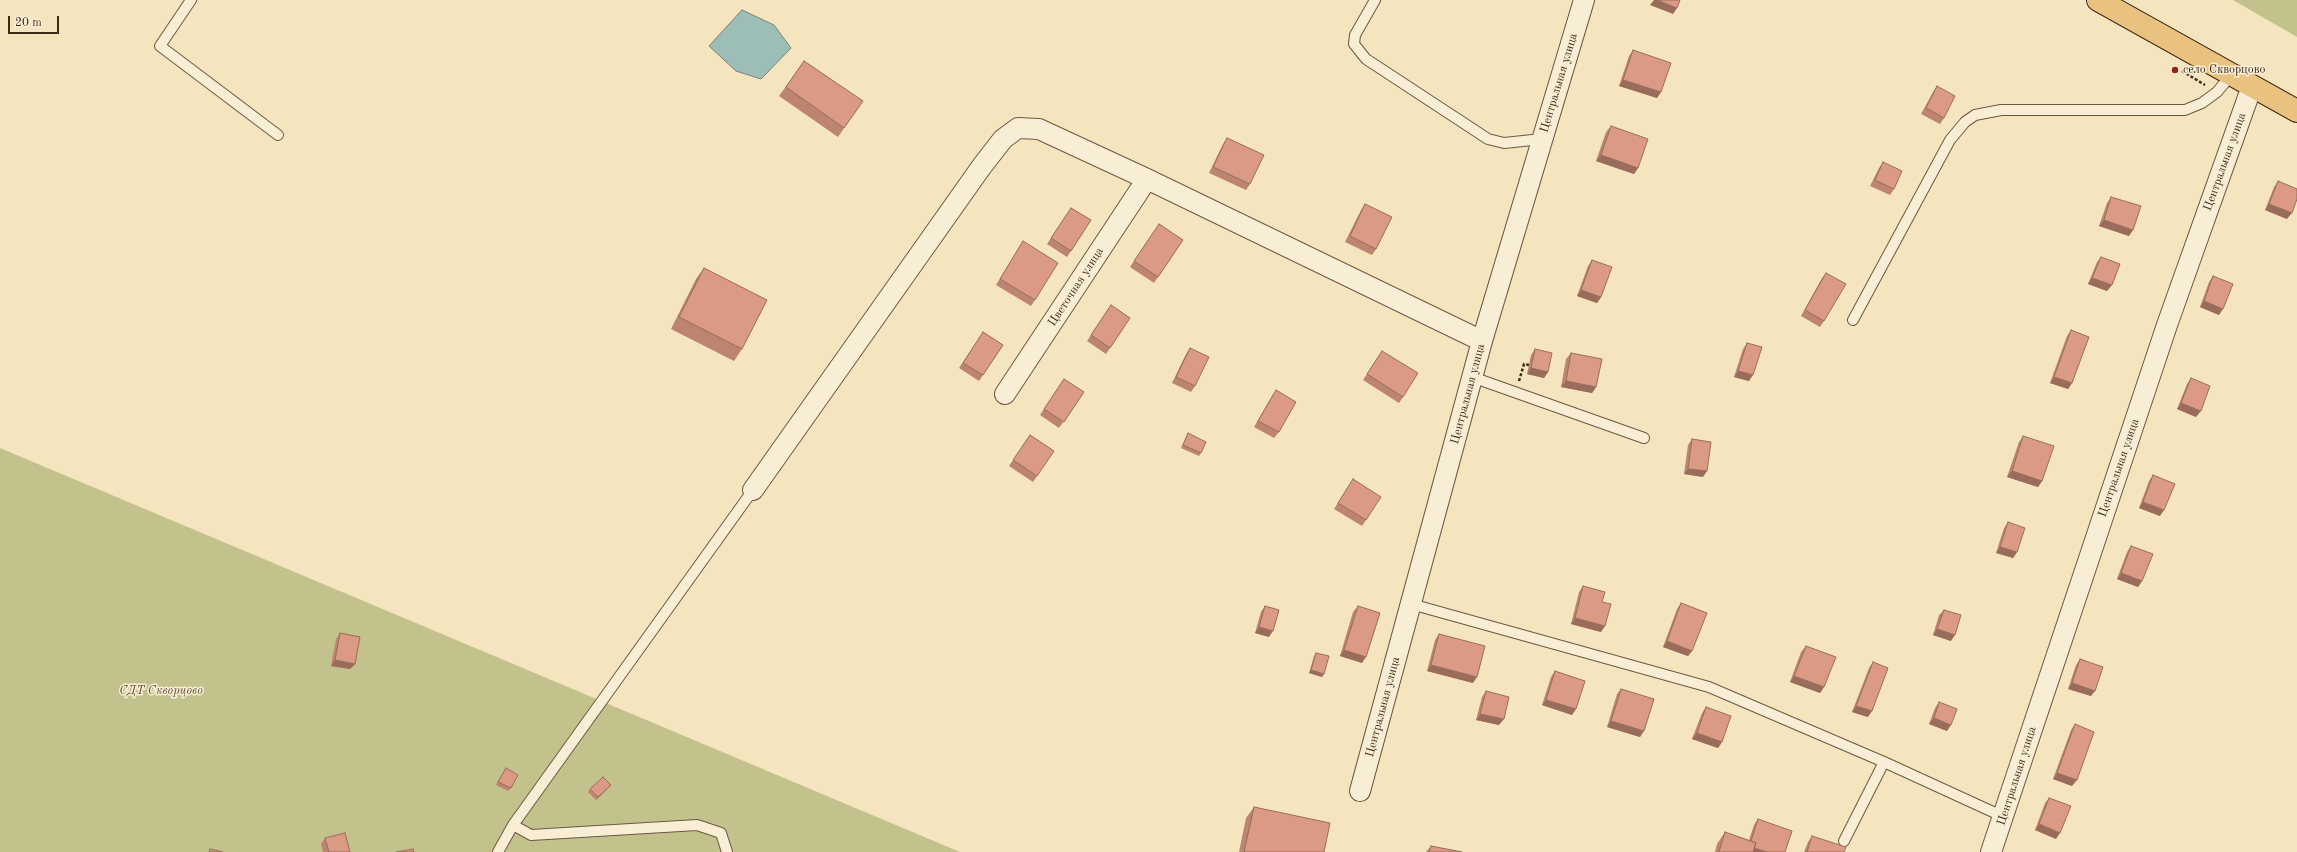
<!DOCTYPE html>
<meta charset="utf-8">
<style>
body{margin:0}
#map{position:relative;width:2297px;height:852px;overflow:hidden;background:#f5e5be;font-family:"Old Standard TT",serif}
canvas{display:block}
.scale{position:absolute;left:8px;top:16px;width:51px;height:18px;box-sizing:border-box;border:2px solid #402816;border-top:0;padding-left:5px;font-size:12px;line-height:14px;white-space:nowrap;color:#402816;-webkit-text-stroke:3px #f8eed5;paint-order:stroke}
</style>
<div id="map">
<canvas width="2297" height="852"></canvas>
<div class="scale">20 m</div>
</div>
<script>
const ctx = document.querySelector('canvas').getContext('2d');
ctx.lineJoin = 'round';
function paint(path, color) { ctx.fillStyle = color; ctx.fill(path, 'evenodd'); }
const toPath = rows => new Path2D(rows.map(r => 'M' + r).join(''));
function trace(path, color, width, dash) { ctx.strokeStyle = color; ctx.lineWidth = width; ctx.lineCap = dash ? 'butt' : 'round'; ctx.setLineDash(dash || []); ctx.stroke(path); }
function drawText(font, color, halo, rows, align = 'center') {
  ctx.font = font + ' "Old Standard TT",serif'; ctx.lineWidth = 3; ctx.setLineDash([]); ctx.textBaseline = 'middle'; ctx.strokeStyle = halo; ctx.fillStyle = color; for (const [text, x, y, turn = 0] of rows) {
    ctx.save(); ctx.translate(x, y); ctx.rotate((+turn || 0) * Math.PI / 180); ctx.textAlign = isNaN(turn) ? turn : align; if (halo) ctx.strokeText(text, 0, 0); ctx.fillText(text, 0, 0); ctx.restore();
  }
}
paint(toPath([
 [2233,0,2297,0,2297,37],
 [0,448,960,852,0,852]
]), '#c4c28c');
const water = toPath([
 [742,10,774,25,791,48,761,79,736,71,709,46,742,10]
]);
paint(water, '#9dbeb7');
trace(water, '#788277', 1);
const service = toPath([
 [191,0,160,46,278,135],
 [1375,0,1355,35,1354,44,1366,59,1488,139,1504,143,1542,139],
 [1853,320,1950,140,1965,122,1975,115,2001,110,2185,110,2202,103,2217,92,2231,75],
 [1472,377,1644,438],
 [1411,604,1709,687,1884,762,2004,817],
 [513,825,531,835,697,825,721,833,727,852],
 [1844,841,1884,762],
 [498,852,513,825,753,490]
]);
const minor = toPath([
 [1005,394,1147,179],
 [753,490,982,166,1003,139,1018,128,1039,129,1147,179,1482,341],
 [1360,791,1482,341,1584,0],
 [1991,852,2167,325,2252,86]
]);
const trunk = toPath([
 [2098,0,2297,111]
]);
trace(service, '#6d5740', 12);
trace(minor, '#6d5740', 22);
trace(trunk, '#402816', 24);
trace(toPath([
 [2182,71,2205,85],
 [1519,381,1524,364,1529,365]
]), '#402816', 2.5, [3, 2]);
trace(service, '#f8eed5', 10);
trace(minor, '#f8eed5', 20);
trace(trunk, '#eac27f', 22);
paint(toPath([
 [1633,50,1661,92,1657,98,1619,86,1629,56],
 [804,61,863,101,838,137,779,96],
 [1937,86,1944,118,1940,124,1921,114,1933,92],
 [1611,126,1638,168,1634,174,1596,161,1606,132],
 [1227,138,1250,184,1246,190,1209,173,1223,144],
 [1883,162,1894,189,1890,195,1870,186,1879,168],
 [2278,181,2287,219,2265,210,2274,187],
 [2111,197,2129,236,2099,226,2107,203],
 [1365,204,1376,249,1372,255,1345,242,1361,210],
 [1071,208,1091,220,1067,257,1047,244],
 [1159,224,1183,240,1154,283,1130,267],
 [1023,241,1035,300,1031,306,996,285],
 [2101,257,2107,291,2088,284,2097,262],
 [1592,260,1601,297,1597,303,1577,296,1588,266],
 [704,268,742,349,734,361,671,329,696,279],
 [1826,273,1824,321,1820,327,1801,316,1822,278],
 [2213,276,2219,315,2200,307,2209,282],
 [1111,305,1130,318,1106,354,1087,341],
 [2071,330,2072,383,2068,389,2050,383,2067,336],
 [983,332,1003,345,979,381,959,368],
 [1747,343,1749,381,1734,377,1743,349],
 [1190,348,1195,386,1191,392,1172,383,1186,354],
 [1535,349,1548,372,1544,378,1527,374,1531,355],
 [1382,351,1403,397,1399,403,1363,380],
 [1571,353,1596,387,1592,393,1561,387,1566,359],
 [2191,378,2196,417,2177,409,2187,384],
 [1064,379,1084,392,1059,428,1040,415],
 [1276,390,1279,432,1274,438,1254,427,1272,396],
 [1188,433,1201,453,1199,456,1181,448],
 [1030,435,1054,451,1033,482,1009,466],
 [2023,436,2042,481,2038,487,2007,477,2019,442],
 [1692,439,1703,477,1684,474,1688,445],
 [2153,475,2160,516,2139,508,2149,481],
 [1353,479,1366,520,1362,526,1334,509],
 [2008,522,2017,552,2013,558,1996,553,2004,528],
 [2131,546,2142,581,2138,587,2117,579,2127,552],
 [1583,586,1602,602,1601,632,1571,624,1579,592],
 [1681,603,1692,651,1688,656,1663,647,1677,609],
 [1265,606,1269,637,1255,633,1261,612],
 [1358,606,1362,663,1340,656,1353,612],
 [1944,610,1951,641,1933,635,1939,615],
 [340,633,355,664,350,669,331,666,336,639],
 [1439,634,1473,683,1427,671,1435,640],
 [1806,646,1824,687,1820,693,1790,682,1801,652],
 [1316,653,1322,677,1309,673,1314,656],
 [2080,659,2091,696,2068,689,2076,665],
 [1873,662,1868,717,1852,712,1869,668],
 [1555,671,1572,715,1542,705,1551,677],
 [1621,689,1640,737,1607,727,1617,694],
 [1486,691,1499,725,1476,720,1482,697],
 [1939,702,1947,731,1929,724,1935,708],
 [1706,707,1722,742,1718,748,1692,739,1702,713],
 [2075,724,2072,786,2053,779,2071,730],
 [504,771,511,788,508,791,496,785],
 [611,785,596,800,588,792,590,789],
 [2049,798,2056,839,2035,830,2045,803],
 [1254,807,1324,852,1239,852,1246,818],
 [1758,819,1785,852,1715,852,1717,844,1725,832,1749,840,1754,825],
 [1812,836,1844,852,1804,852,1808,842],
 [325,838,350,852,323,852,321,844],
 [1431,846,1462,852,1426,852]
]), '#bc8471');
paint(toPath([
 [1654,0,1657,0,1677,8,1673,14,1650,5],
 [1623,80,1661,92,1657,98,1619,86],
 [1601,155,1638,168,1634,174,1596,161],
 [2269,204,2292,213,2287,219,2265,210],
 [2104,220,2133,230,2129,236,2099,226],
 [2092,278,2112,285,2107,291,2088,284],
 [1581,290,1601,297,1597,303,1577,296],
 [2204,301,2223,309,2219,315,2200,307],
 [1531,368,1548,372,1544,378,1527,374],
 [1738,371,1753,375,1749,381,1734,377],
 [2054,377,2072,383,2068,389,2050,383],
 [1566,381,1596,387,1592,393,1561,387],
 [2181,403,2201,411,2196,417,2177,409],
 [1688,469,1707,471,1703,477,1684,474],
 [2012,471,2042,481,2038,487,2007,477],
 [2143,502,2164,510,2160,516,2139,508],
 [2000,547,2017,552,2013,558,1996,553],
 [2121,573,2142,581,2138,587,2117,579],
 [1575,618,1605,626,1601,632,1571,624],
 [1259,627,1273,631,1269,637,1255,633],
 [1937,629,1955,635,1951,641,1933,635],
 [1667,641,1692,651,1688,656,1663,647],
 [1344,650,1366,657,1362,663,1340,656],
 [335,660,355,664,350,669,331,666],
 [1431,665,1477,677,1473,683,1427,671],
 [1311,670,1324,674,1322,677,1309,673],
 [1794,676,1824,687,1820,693,1790,682],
 [2072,683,2095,691,2091,696,2068,689],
 [1546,700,1576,709,1572,715,1542,705],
 [1856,706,1872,711,1868,717,1852,712],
 [1480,714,1504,719,1499,725,1476,720],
 [1934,718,1951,725,1947,731,1929,724],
 [1611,721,1644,731,1640,737,1607,727],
 [1697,733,1722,742,1718,748,1692,739],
 [2057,773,2077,780,2072,786,2053,779],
 [611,785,596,800,598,797],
 [2039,824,2060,833,2056,839,2035,830],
 [1749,846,1767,852,1745,852]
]), '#996c5c');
const building = toPath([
 [1657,0,1680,0,1677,8,1657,0],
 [1633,50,1671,63,1661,92,1623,80,1633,50],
 [804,61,863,101,844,128,786,87,804,61],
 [1937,86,1955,96,1944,118,1926,108,1937,86],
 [1611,126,1648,139,1638,168,1601,155,1611,126],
 [1227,138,1264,155,1250,184,1213,167,1227,138],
 [1883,162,1902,171,1894,189,1875,180,1883,162],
 [2278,181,2297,189,2297,199,2292,213,2269,204,2278,181],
 [2111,197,2141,206,2133,230,2104,220,2111,197],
 [1365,204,1392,217,1376,249,1350,236,1365,204],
 [1071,208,1091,220,1071,251,1051,238,1071,208],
 [1159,224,1183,240,1158,277,1134,261,1159,224],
 [1023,241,1058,263,1035,300,1000,279,1023,241],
 [2101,257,2120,264,2112,285,2092,278,2101,257],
 [1592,260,1612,267,1601,297,1581,290,1592,260],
 [704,268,767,300,742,349,679,317,704,268],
 [1826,273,1846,284,1824,321,1805,310,1826,273],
 [2213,276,2233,284,2223,309,2204,301,2213,276],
 [1111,305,1130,318,1110,348,1091,335,1111,305],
 [2071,330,2089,337,2072,383,2054,377,2071,330],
 [983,332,1003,345,983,375,963,363,983,332],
 [1747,343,1762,347,1753,375,1738,371,1747,343],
 [1190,348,1209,357,1195,386,1176,377,1190,348],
 [1535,349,1552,353,1548,372,1531,368,1535,349],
 [1382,351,1418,373,1403,397,1367,374,1382,351],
 [1571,353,1602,359,1596,387,1566,381,1571,353],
 [2191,378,2210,386,2201,411,2181,403,2191,378],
 [1064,379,1084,392,1064,422,1044,409,1064,379],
 [1276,390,1296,402,1279,432,1258,421,1276,390],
 [1188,433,1206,442,1201,453,1183,445,1188,433],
 [1030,435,1054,451,1037,476,1013,460,1030,435],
 [2023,436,2054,446,2042,481,2012,471,2023,436],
 [1692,439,1711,442,1707,471,1688,469,1692,439],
 [2153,475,2175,484,2164,510,2143,502,2153,475],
 [1353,479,1381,497,1366,520,1338,503,1353,479],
 [2008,522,2025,528,2017,552,2000,547,2008,522],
 [2131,546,2153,554,2142,581,2121,573,2131,546],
 [1583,586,1605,592,1602,602,1611,604,1605,626,1575,618,1583,586],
 [1681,603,1707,613,1692,651,1667,641,1681,603],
 [1265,606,1279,610,1273,631,1259,627,1265,606],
 [1358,606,1380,613,1366,657,1344,650,1358,606],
 [1944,610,1961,615,1955,635,1937,629,1944,610],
 [340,633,360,637,355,664,335,660,340,633],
 [1439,634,1485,646,1477,677,1431,665,1439,634],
 [1806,646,1836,657,1824,687,1794,676,1806,646],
 [1316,653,1329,656,1324,674,1311,670,1316,653],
 [2080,659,2103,667,2095,691,2072,683,2080,659],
 [1873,662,1888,668,1872,711,1856,706,1873,662],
 [1555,671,1585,681,1576,709,1546,700,1555,671],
 [1621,689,1654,699,1644,731,1611,721,1621,689],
 [1486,691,1509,697,1504,719,1480,714,1486,691],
 [1939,702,1957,709,1951,725,1934,718,1939,702],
 [1706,707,1731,716,1722,742,1697,733,1706,707],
 [2075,724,2094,732,2077,780,2057,773,2075,724],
 [506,768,518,775,511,788,498,782,506,768],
 [603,777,611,785,598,797,590,789,603,777],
 [2049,798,2071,806,2060,833,2039,824,2049,798],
 [1254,807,1330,823,1324,852,1244,852,1254,807],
 [1758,819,1792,831,1785,852,1767,852,1754,848,1756,843,1751,841,1758,819],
 [1725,832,1756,843,1753,852,1719,852,1725,832],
 [345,833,350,852,329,852,325,838,345,833],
 [1812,836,1846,847,1844,852,1807,852,1812,836],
 [1431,846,1462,852,1429,852,1431,846],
 [210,849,223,852,209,852,210,849],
 [413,849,414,852,396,852,413,849]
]);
paint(building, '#db9a83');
trace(building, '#996c5c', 1);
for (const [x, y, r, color] of [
 [2175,70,4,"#8f2418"]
]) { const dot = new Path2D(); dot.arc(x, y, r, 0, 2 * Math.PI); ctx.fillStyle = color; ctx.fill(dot); trace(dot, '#f8eed5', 1.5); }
drawText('12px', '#402816', '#f8eed5', [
 ["село Скворцово",2183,70]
], 'left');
drawText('12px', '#402816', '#f8eed5', [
 ["Центральная улица",1559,83,-73],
 ["Центральная улица",2225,162,-70],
 ["Цветочная улица",1076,287,-57],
 ["Центральная улица",1468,394,-75],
 ["Центральная улица",2119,468,-71],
 ["Центральная улица",1383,707,-75],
 ["Центральная улица",2017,776,-72]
]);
drawText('italic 12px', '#614e34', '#f8eed5', [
 ["СДТ Скворцово",161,691]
]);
</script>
